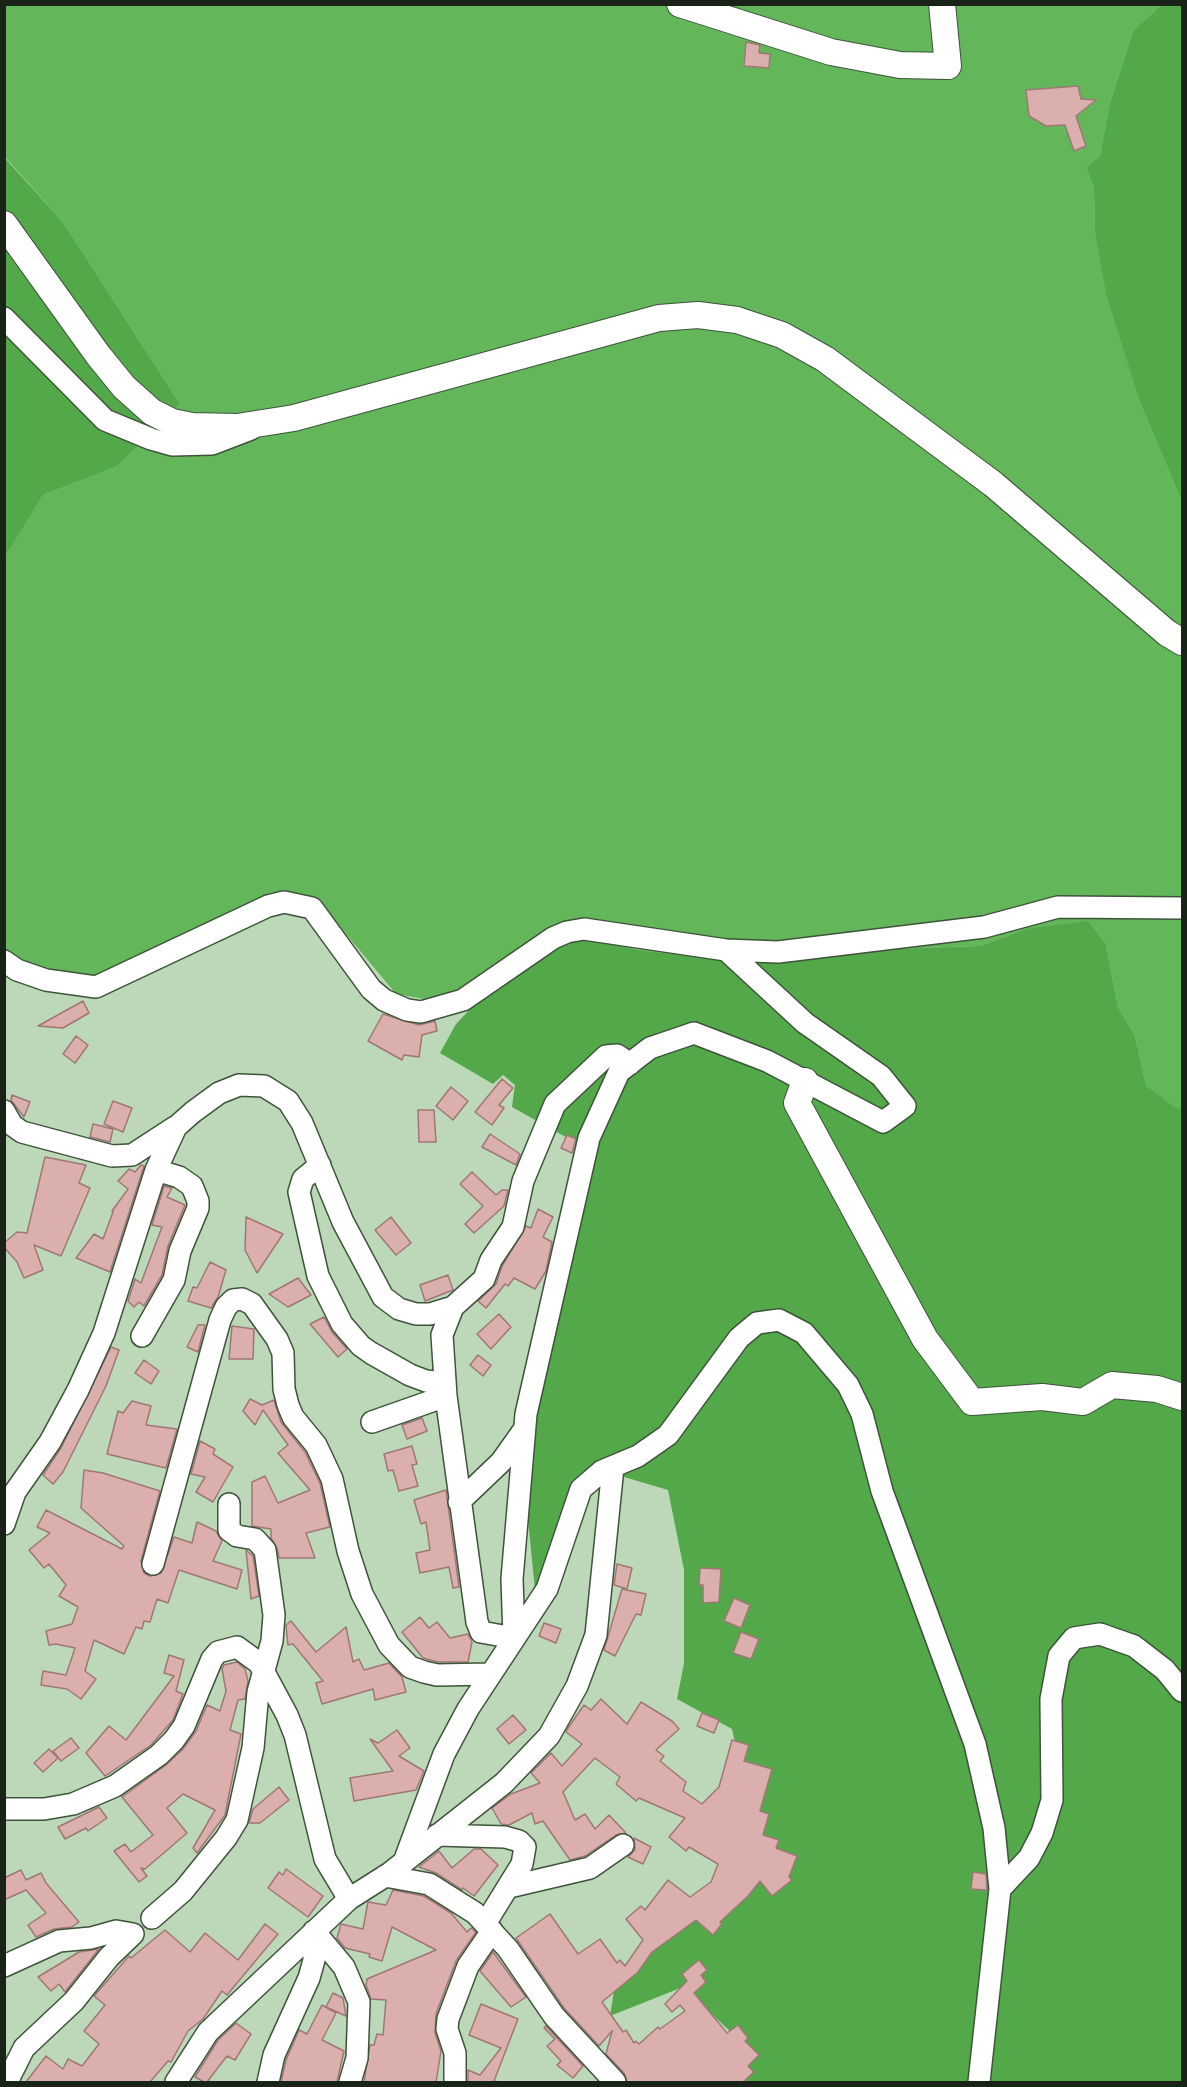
<!DOCTYPE html>
<style>
body{margin:0}
#map{position:relative;width:1187px;height:2087px;overflow:hidden;background:#bdd8b9;font-family:"Fira Sans Condensed",sans-serif}
canvas{display:block}
.frame{position:absolute;inset:0;border:6px solid #192318;pointer-events:none}
</style>
<div id="map">
<canvas width="1187" height="2087"></canvas>
<div class="frame"></div>
</div>
<script>
const ctx = document.querySelector('canvas').getContext('2d');
ctx.lineJoin = 'round';
function paint(path, color) { ctx.fillStyle = color; ctx.fill(path, 'evenodd'); }
const toPath = rows => new Path2D(rows.map(r => 'M' + r).join(''));
function trace(path, color, width, dash) { ctx.strokeStyle = color; ctx.lineWidth = width; ctx.lineCap = dash ? 'butt' : 'round'; ctx.setLineDash(dash || []); ctx.stroke(path); }
paint(toPath([
 [5,5,1163,5,1133,31,1109,106,1100,156,1086,167,1094,189,1095,233,1141,405,1182,502,1182,1109,1174,1108,1146,1085,1135,1036,1118,1007,1106,945,1026,929,980,946,891,949,758,963,646,951,608,942,458,994,424,999,396,994,316,898,285,890,269,893,179,941,100,977,59,977,5,953,4,556,43,495,118,466,180,404,63,222,5,157]
]), '#63b75a');
paint(toPath([
 [1163,4,1182,5,1182,502,1141,405,1107,297,1095,233,1094,189,1086,167,1100,156,1109,106,1133,31],
 [4,157,63,222,180,404,118,466,43,495,5,556],
 [1088,921,1106,945,1118,1007,1135,1036,1146,1085,1174,1107,1182,1109,1182,2082,746,2082,752,2052,683,1987,610,2016,616,1978,706,1893,756,1836,732,1729,677,1699,684,1663,684,1570,668,1490,604,1471,535,1590,525,1489,536,1371,580,1145,512,1107,515,1085,503,1075,493,1084,440,1053,456,1024,474,1005,551,949,578,938,646,951,758,963,891,949,980,946,1026,929]
]), '#53a849');
const building = toPath([
 [746,42,760,45,759,53,770,54,769,68,744,66,746,42],
 [1078,86,1081,99,1096,100,1076,116,1086,146,1074,151,1065,125,1046,126,1029,116,1026,90,1078,86],
 [83,1001,89,1013,63,1028,38,1026,83,1001],
 [383,1014,419,1025,435,1021,437,1031,422,1035,419,1057,404,1055,402,1060,368,1041,383,1014],
 [76,1036,88,1045,75,1063,63,1054,76,1036],
 [502,1079,513,1088,499,1105,504,1108,492,1125,475,1112,502,1079],
 [451,1087,468,1101,453,1120,436,1106,451,1087],
 [12,1095,30,1102,24,1117,11,1100,12,1095],
 [113,1101,132,1108,123,1132,104,1124,113,1101],
 [418,1110,434,1110,436,1142,419,1142,418,1110],
 [93,1124,113,1129,110,1142,90,1137,93,1124],
 [490,1134,520,1154,516,1165,482,1147,490,1134],
 [567,1135,576,1139,572,1153,561,1148,567,1135],
 [45,1157,86,1165,79,1183,90,1188,61,1256,34,1245,43,1270,24,1278,17,1262,4,1247,4,1243,17,1232,27,1233,45,1157],
 [141,1165,144,1166,110,1272,76,1258,94,1234,103,1239,113,1212,112,1211,128,1189,118,1181,129,1169,135,1172,141,1165],
 [472,1172,496,1195,502,1190,508,1190,504,1206,474,1233,465,1224,483,1206,460,1184,472,1172],
 [164,1186,172,1188,167,1197,185,1205,168,1246,162,1275,144,1306,139,1302,134,1307,128,1301,135,1279,141,1283,162,1227,152,1225,164,1186],
 [538,1209,553,1217,543,1237,552,1242,546,1271,535,1289,514,1278,508,1286,505,1284,486,1308,478,1301,496,1284,502,1266,526,1226,531,1228,538,1209],
 [246,1217,283,1234,257,1273,245,1250,246,1217],
 [391,1217,411,1243,396,1255,375,1230,391,1217],
 [210,1262,226,1270,218,1297,211,1308,188,1301,193,1287,197,1288,210,1262],
 [448,1275,453,1290,425,1301,420,1285,448,1275],
 [298,1278,311,1295,288,1307,269,1294,298,1278],
 [499,1314,511,1327,491,1349,477,1334,499,1314],
 [324,1317,332,1332,347,1349,338,1357,310,1324,324,1317],
 [198,1325,205,1325,198,1352,187,1347,198,1325],
 [232,1326,254,1329,253,1359,229,1359,232,1326],
 [111,1347,119,1350,106,1386,63,1472,53,1484,43,1475,61,1448,111,1347],
 [478,1355,491,1365,483,1376,470,1365,478,1355],
 [144,1360,159,1371,151,1384,135,1373,144,1360],
 [250,1399,262,1405,274,1400,281,1422,305,1452,320,1483,330,1527,306,1533,315,1558,279,1558,277,1548,271,1538,271,1529,252,1526,252,1482,265,1476,278,1503,310,1490,278,1453,288,1445,263,1410,255,1425,243,1411,250,1399],
 [132,1401,151,1406,146,1425,177,1429,166,1468,107,1454,118,1411,123,1413,132,1401],
 [422,1418,427,1431,407,1439,402,1425,422,1418],
 [200,1441,215,1449,213,1454,233,1467,213,1502,196,1492,205,1477,191,1474,200,1441],
 [412,1446,417,1464,412,1465,418,1486,399,1491,393,1470,388,1471,384,1454,412,1446],
 [84,1470,103,1473,160,1491,141,1561,144,1573,150,1576,161,1573,174,1537,192,1543,197,1522,216,1531,222,1541,213,1561,242,1570,237,1589,179,1570,168,1603,157,1599,150,1622,144,1621,142,1629,136,1627,124,1654,94,1640,85,1671,96,1679,81,1699,67,1689,41,1685,43,1671,66,1675,75,1648,56,1644,49,1645,46,1631,72,1624,78,1607,59,1596,66,1585,49,1564,44,1568,29,1550,50,1533,37,1527,46,1510,122,1549,124,1546,81,1508,84,1470],
 [446,1490,459,1587,453,1588,449,1567,420,1573,416,1553,430,1550,426,1522,421,1524,414,1500,446,1490],
 [246,1550,253,1556,259,1596,251,1599,246,1550],
 [617,1564,632,1568,627,1589,614,1585,617,1564],
 [700,1568,721,1569,719,1602,703,1603,703,1585,699,1585,700,1568],
 [622,1589,646,1594,641,1615,636,1614,615,1656,604,1650,622,1589],
 [734,1598,750,1605,741,1628,724,1621,734,1598],
 [420,1617,429,1628,437,1622,450,1638,468,1634,472,1642,468,1662,438,1662,423,1658,402,1632,420,1617],
 [291,1621,316,1652,346,1627,353,1662,359,1659,364,1670,389,1663,402,1677,406,1692,375,1700,373,1689,322,1704,316,1683,323,1681,293,1644,288,1645,286,1625,291,1621],
 [544,1623,561,1629,556,1643,539,1636,544,1623],
 [741,1632,759,1639,751,1659,733,1653,741,1632],
 [169,1655,184,1660,176,1691,183,1694,173,1720,151,1745,105,1776,86,1753,109,1726,126,1740,174,1676,164,1673,169,1655],
 [237,1662,245,1669,248,1681,245,1699,238,1700,230,1730,241,1734,225,1815,197,1853,193,1848,215,1810,183,1794,167,1808,187,1833,145,1869,141,1868,147,1876,139,1882,114,1851,125,1844,131,1852,153,1835,122,1797,166,1765,183,1749,196,1731,207,1705,220,1711,226,1691,222,1669,224,1665,237,1662],
 [601,1699,627,1724,641,1702,672,1721,679,1729,656,1750,664,1756,660,1761,686,1782,683,1791,702,1804,719,1787,732,1740,749,1745,744,1761,772,1769,760,1811,769,1814,763,1835,779,1840,776,1848,797,1856,789,1877,792,1880,772,1896,760,1881,748,1896,720,1922,722,1924,713,1935,696,1920,652,1952,638,1972,602,2002,623,2032,626,2030,634,2043,636,2041,639,2044,658,2027,660,2029,685,2011,680,2005,672,2012,665,2004,687,1981,682,1974,699,1960,707,1970,701,1975,706,1982,694,1993,727,2033,738,2025,748,2038,745,2041,759,2055,748,2066,754,2072,743,2082,627,2082,624,2073,606,2054,612,2031,599,2046,564,2008,516,1938,550,1914,578,1954,600,1939,617,1963,620,1960,625,1966,643,1940,626,1919,641,1906,645,1910,668,1880,690,1897,711,1882,718,1864,689,1847,686,1851,669,1837,685,1818,639,1798,636,1801,616,1784,620,1777,595,1758,563,1792,575,1820,585,1814,595,1829,609,1815,626,1833,616,1835,585,1856,570,1860,543,1821,535,1824,532,1813,509,1825,501,1824,492,1808,511,1794,540,1783,531,1773,551,1753,562,1766,582,1744,566,1732,568,1728,584,1705,591,1710,601,1699],
 [702,1713,719,1720,714,1733,697,1726,702,1713],
 [513,1715,526,1730,509,1744,497,1729,513,1715],
 [397,1730,410,1748,399,1756,424,1771,416,1790,354,1801,350,1778,393,1771,370,1739,378,1743,397,1730],
 [71,1738,79,1748,61,1761,53,1751,71,1738],
 [49,1749,58,1758,43,1772,34,1763,49,1749],
 [279,1787,289,1800,260,1823,249,1823,253,1809,279,1787],
 [99,1807,107,1818,88,1831,86,1828,65,1839,58,1827,99,1807],
 [634,1838,651,1847,643,1864,628,1857,635,1850,634,1838],
 [474,1849,481,1849,498,1865,474,1896,463,1888,462,1890,436,1873,419,1867,439,1851,452,1868,474,1849],
 [286,1869,323,1896,308,1917,268,1888,279,1872,283,1875,286,1869],
 [21,1870,26,1880,41,1873,46,1883,79,1922,72,1927,54,1929,36,1937,28,1925,46,1913,26,1890,4,1900,4,1878,21,1870],
 [973,1872,986,1874,987,1890,971,1889,973,1872],
 [393,1890,424,1896,451,1913,467,1932,471,1928,476,1932,456,1961,436,2014,435,2033,441,2051,436,2082,364,2082,370,2045,374,2045,377,2034,383,2035,386,2000,371,1999,366,1985,367,1979,436,1950,392,1927,382,1961,369,1957,370,1954,345,1948,337,1938,341,1924,363,1929,368,1902,386,1905,393,1890],
 [265,1924,278,1934,227,1995,222,1991,203,2019,188,2031,171,2062,168,2061,150,2082,26,2082,46,2056,63,2069,68,2059,82,2066,99,2044,84,2031,105,2005,94,1996,129,1956,131,1958,165,1930,190,1952,205,1933,238,1960,265,1924],
 [99,1949,65,1992,59,1984,51,1991,38,1977,79,1952,99,1949],
 [493,1952,526,1997,511,2007,480,1971,493,1952],
 [333,1993,343,1998,346,2016,326,2007,333,1993],
 [481,2004,518,2019,494,2081,498,2082,468,2082,468,2070,480,2075,501,2048,469,2035,481,2004],
 [322,2005,336,2013,322,2040,344,2051,337,2082,281,2082,286,2060,299,2030,307,2034,322,2005],
 [236,2023,251,2034,235,2060,227,2056,207,2082,204,2082,195,2077,218,2040,236,2023],
 [546,2026,583,2066,573,2078,557,2065,561,2061,547,2046,555,2039,544,2028,546,2026]
]);
paint(building, '#daafad');
trace(building, '#9f7775', 1.5);
const minor = toPath([
 [4,318,105,420,151,439,172,445,212,444,251,429],
 [4,961,17,970,46,980,96,987,268,906,284,902,312,908,371,989,384,1000,407,1010,421,1012,463,1000,553,938,567,932,584,929,726,950,778,952,984,927,1058,907,1182,908],
 [4,1111,12,1125,22,1132,112,1156,132,1155,175,1127],
 [320,1165,303,1179,299,1192,318,1276,342,1324,361,1346,371,1353,410,1375,426,1381,445,1383],
 [453,1307,442,1335,446,1396,477,1622,481,1632,514,1638,512,1579,526,1414,589,1138,619,1072,650,1048,694,1033,767,1061,883,1122,905,1106,881,1076,805,1023,726,950],
 [142,1336,174,1280,180,1251,198,1208,198,1201,192,1186,179,1177,156,1170],
 [372,1422,446,1396],
 [459,1502,501,1462,523,1431],
 [4,1524,15,1492,50,1442,78,1390,104,1333,156,1170,176,1127,193,1112,219,1093,239,1085,264,1086,288,1101,302,1123,343,1222,383,1297,399,1309,416,1314,430,1314,453,1307,484,1279,491,1260,513,1227,523,1181,555,1104,606,1056,617,1055,630,1064],
 [153,1564,220,1320,226,1307,233,1300,242,1299,252,1304,277,1339,283,1353,284,1389,288,1405,293,1417,316,1445,332,1479,348,1551,362,1594,389,1645,410,1667,424,1672,437,1675,490,1674],
 [4,1809,44,1809,73,1804,115,1786,159,1755,174,1740,184,1726,212,1659,218,1652,237,1647,259,1663,287,1715,295,1735,325,1859,349,1899],
 [437,1835,505,1837,519,1841,525,1847,522,1864,485,1924],
 [404,1862,444,1754,468,1709,547,1589,581,1489,602,1471,638,1456,668,1435,739,1338,757,1323,779,1320,804,1333,848,1385,862,1414,882,1491,975,1744,994,1828,1000,1889,979,2082],
 [385,1876,429,1884,475,1913,508,1949,554,2016,615,2082],
 [509,1887,590,1868,623,1845],
 [1000,1889,1029,1858,1042,1833,1052,1800,1051,1699,1059,1656,1074,1638,1100,1634,1134,1646,1165,1670,1182,1691],
 [152,1918,183,1891,226,1838,237,1820,253,1748,258,1692,272,1641,274,1615,265,1550,255,1539,237,1536,229,1530,229,1504],
 [314,1931,344,1967,359,2002,357,2058,350,2082],
 [4,1966,59,1941,91,1938,116,1931,133,1934,109,1957,74,2001,24,2048,7,2082],
 [176,2082,208,2032,349,1899,390,1873,504,1783,549,1736,577,1686,596,1635,613,1467],
 [268,2082,274,2055,309,1978,314,1960,314,1931],
 [455,2082,455,2053,447,2029,448,2019,468,1966,492,1931]
]);
const tertiary = toPath([
 [680,4,831,52,900,65,948,66,942,4],
 [4,224,98,355,124,387,152,412,172,422,192,426,237,427,294,418,659,318,698,315,737,320,782,335,825,359,993,484,1167,633,1182,642],
 [805,1081,797,1103,925,1339,972,1402,1042,1397,1083,1402,1112,1385,1157,1389,1182,1397]
]);
trace(minor, '#3d543a', 24);
trace(tertiary, '#3d543a', 28);
trace(minor, '#fff', 21);
trace(tertiary, '#fff', 26);
</script>
